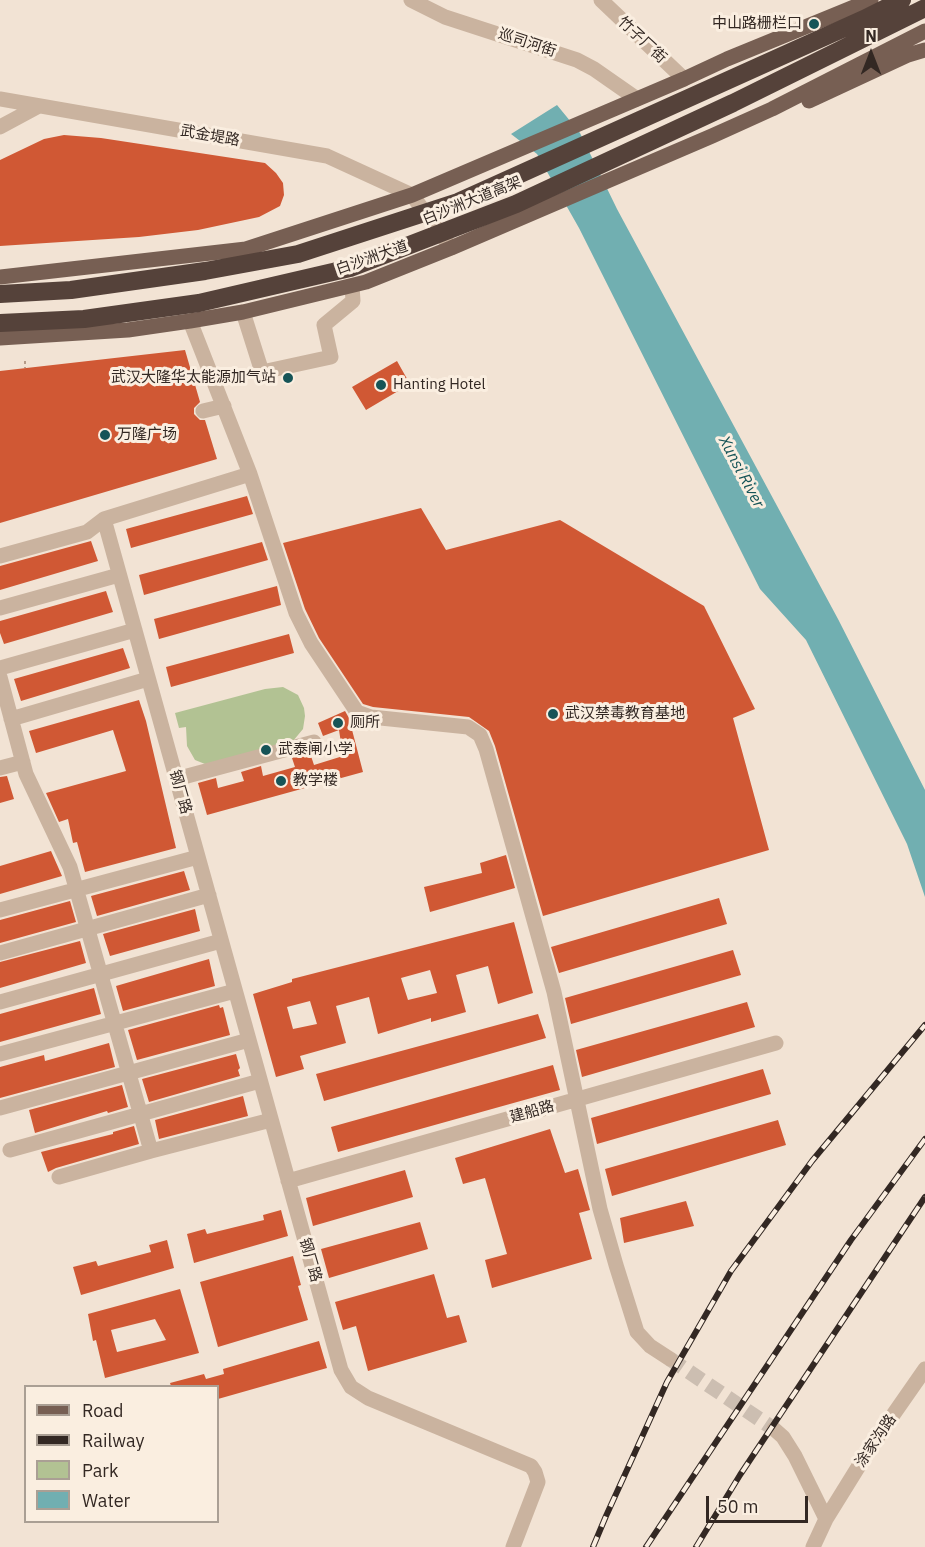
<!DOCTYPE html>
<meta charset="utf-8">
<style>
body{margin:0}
#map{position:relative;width:925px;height:1547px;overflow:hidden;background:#f2e3d4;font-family:"IBM Plex Sans",sans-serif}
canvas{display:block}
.legend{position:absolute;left:24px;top:1385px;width:195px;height:138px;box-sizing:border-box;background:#faeee0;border:2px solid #aa9f94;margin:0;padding:8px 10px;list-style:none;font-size:18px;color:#332823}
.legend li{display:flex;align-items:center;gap:12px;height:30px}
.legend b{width:30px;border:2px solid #aa9f94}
.north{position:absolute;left:841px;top:24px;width:60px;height:60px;-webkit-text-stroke:4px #faeee0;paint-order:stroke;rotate:0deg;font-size:16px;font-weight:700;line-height:24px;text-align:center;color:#332823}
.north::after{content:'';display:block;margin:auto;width:21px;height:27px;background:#332823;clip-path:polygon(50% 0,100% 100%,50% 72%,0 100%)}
.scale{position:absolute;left:706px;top:1496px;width:102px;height:27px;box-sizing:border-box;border:3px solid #332823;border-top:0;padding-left:8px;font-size:18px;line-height:21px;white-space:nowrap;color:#332823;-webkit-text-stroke:4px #faeee0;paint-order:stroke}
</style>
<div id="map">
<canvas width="925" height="1547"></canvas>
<ul class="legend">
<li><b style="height:8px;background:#775f53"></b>Road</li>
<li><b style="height:8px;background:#332823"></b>Railway</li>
<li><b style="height:16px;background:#b2c293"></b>Park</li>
<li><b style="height:16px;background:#71afb1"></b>Water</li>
</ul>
<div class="north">N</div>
<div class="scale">50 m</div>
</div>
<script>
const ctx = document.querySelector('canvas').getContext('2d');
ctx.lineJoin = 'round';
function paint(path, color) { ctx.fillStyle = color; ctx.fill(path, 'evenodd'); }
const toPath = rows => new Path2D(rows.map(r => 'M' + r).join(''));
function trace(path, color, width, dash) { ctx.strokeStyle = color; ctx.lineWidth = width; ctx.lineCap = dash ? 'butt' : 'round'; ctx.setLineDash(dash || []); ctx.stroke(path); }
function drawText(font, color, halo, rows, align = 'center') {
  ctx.font = font + ' "IBM Plex Sans","Noto Sans SC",sans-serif'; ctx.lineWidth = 6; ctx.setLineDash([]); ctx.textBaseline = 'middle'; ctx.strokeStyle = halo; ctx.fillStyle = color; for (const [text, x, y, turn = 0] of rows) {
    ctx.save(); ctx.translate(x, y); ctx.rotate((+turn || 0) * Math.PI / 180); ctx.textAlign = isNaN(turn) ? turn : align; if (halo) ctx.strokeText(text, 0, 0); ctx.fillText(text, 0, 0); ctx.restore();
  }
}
paint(toPath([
 [283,687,298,695,304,708,305,716,303,729,293,741,210,766,195,760,187,746,186,727,179,728,175,713,265,689]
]), '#b2c293');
paint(toPath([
 [557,105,580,133,617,209,838,619,925,790,925,897,907,844,806,640,760,589,579,228,537,154,511,134]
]), '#71afb1');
paint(toPath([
 [64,135,101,138,265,163,276,173,283,183,284,195,280,206,259,217,198,230,139,237,0,246,0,160,44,139],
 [185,350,200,402,194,408,194,414,200,420,205,420,217,459,0,523,0,371],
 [397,361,410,384,366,410,352,387],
 [247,496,253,514,131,548,126,529],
 [421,508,446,550,560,520,704,606,755,709,733,718,769,850,543,916,495,746,489,731,469,717,373,707,363,704,319,638,305,609,283,543],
 [91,541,98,561,0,590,0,566],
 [262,542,268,560,144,595,139,575],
 [277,586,281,605,159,639,154,619],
 [106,591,113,612,4,644,0,633,0,621],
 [289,634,294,653,171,687,166,667],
 [123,648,130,668,21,701,14,679],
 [139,700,146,721,176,848,85,872,77,842,73,843,68,819,59,822,46,793,126,771,113,730,36,753,29,731],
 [345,711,349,718,359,723,351,726,363,772,207,815,198,783,216,778,218,788,244,781,241,772,261,766,263,776,295,767,292,758,310,753,314,765,343,756,339,730,323,736,318,723],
 [7,776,14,799,0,803,0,777],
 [51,851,62,876,0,894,0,866],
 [506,855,515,888,430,912,424,887,482,873,480,863],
 [184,871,190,890,97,916,91,896],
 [719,898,727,924,559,973,551,947],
 [70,901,76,922,0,943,0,920],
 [195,909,200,931,110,956,103,934],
 [514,922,533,993,498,1004,488,966,456,975,466,1012,431,1022,431,1018,378,1034,369,997,336,1006,346,1043,300,1056,304,1069,276,1077,253,994,292,982,292,979],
 [430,970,437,993,408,1000,401,978],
 [310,1001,317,1024,293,1029,287,1007],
 [80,941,86,963,0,988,0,962],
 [733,950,741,975,571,1024,565,998],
 [209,959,215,986,123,1011,116,986],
 [94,988,101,1014,0,1042,0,1014],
 [747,1002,755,1027,582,1077,576,1050],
 [219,1005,220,1008,223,1007,230,1035,137,1060,128,1030],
 [538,1014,546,1038,324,1101,316,1074],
 [109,1043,115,1067,0,1098,0,1067,44,1055,45,1061],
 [236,1054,240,1068,238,1070,240,1076,149,1102,142,1079],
 [553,1065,560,1090,338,1152,331,1127],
 [763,1069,771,1094,597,1144,591,1118],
 [122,1085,128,1107,108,1113,107,1111,35,1133,29,1110],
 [243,1096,248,1116,159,1139,155,1120],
 [778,1120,786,1145,612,1196,605,1169],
 [134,1126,139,1144,56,1168,48,1172,41,1152,113,1134,113,1132],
 [550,1129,565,1173,578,1169,590,1210,579,1213,592,1259,492,1288,485,1260,507,1254,485,1178,463,1184,455,1158],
 [405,1170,413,1197,313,1226,306,1198],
 [686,1201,694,1226,624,1243,620,1218],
 [281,1210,288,1236,194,1263,187,1234,205,1229,207,1234,264,1220,263,1215],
 [420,1222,428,1249,329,1278,321,1249],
 [167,1240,174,1268,81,1295,73,1267,96,1261,98,1266,151,1252,149,1245],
 [293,1256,301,1285,298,1286,308,1320,218,1347,200,1282],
 [434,1274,447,1318,459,1315,467,1342,368,1371,356,1326,343,1330,335,1302],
 [180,1289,199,1353,105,1378,96,1340,93,1341,88,1314],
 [155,1319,166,1340,117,1352,111,1330],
 [319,1341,327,1368,218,1399,218,1386,171,1386,170,1383,204,1374,206,1379,224,1374,223,1369]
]), '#d05834');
trace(toPath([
 [670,1359,774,1429]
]), '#ccbeb1', 15, [15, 8]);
trace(toPath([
 [25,361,25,368]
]), '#b69c89', 2, [3, 3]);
trace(toPath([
 [411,0,445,17,577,60,594,69,637,99],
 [601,0,684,79],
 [0,99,327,156,412,195,451,248],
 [0,127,39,106],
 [243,312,262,372,331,357,324,325,353,301,352,286],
 [190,321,250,474,104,519,341,1370,351,1387,368,1398,531,1466,535,1472,538,1482,513,1547],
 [203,411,224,406],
 [250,474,296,613,311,643,357,712,371,717,468,727,480,735,486,749,554,992,600,1209,616,1265,637,1332,650,1346,670,1359],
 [0,556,87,532,104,519],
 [0,608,119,575],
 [0,668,135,630],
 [0,677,26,774,70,867,151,1151],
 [11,719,148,679],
 [0,768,23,762],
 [176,779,314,742],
 [0,910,198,857],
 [0,953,209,895],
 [0,1002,221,941],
 [0,1054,235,991],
 [0,1108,249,1040],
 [10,1150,260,1081],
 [59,1177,151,1151,271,1120],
 [288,1181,776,1043],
 [774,1429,783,1437,795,1456,826,1519],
 [813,1547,826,1519,870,1448,925,1369]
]), '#cab39f', 15);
trace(toPath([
 [809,101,908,55,925,50],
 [0,277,246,249,412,195,684,79,727,59,871,0],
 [0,338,128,330,190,321,243,312,366,282,451,248,712,136,772,109,925,31]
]), '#775f53', 15);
const rail = toPath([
 [593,1547,606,1516,667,1382,731,1271,812,1161,925,1025],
 [646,1547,851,1240,925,1139],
 [696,1547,740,1475,925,1197]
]);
trace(rail, '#332823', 6);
trace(rail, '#faeee0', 4, [11]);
trace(toPath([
 [0,294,71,290,205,271,298,254,458,202,864,19,902,0],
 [0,323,84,319,199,303,350,268,516,204,733,103,925,8]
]), '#55423a', 18);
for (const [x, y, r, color] of [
 [814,24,6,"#165457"],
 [288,378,6,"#165457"],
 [381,385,6,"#165457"],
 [105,435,6,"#165457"],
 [553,714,6,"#165457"],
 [338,723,6,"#165457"],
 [266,750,6,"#165457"],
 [281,781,6,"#165457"]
]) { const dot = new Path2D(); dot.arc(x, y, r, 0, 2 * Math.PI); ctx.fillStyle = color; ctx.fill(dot); trace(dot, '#faeee0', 2); }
drawText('15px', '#332823', '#faeee0', [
 ["中山路栅栏口",802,24,"right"],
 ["武汉大隆华太能源加气站",276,378,"right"],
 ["Hanting Hotel",393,385],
 ["万隆广场",117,435],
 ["武汉禁毒教育基地",565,714],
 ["厕所",350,723],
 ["武泰闸小学",278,750],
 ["教学楼",293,781]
], 'left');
drawText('15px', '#332823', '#faeee0', [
 ["竹子厂街",642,40,43],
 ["巡司河街",527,43,18],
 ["武金堤路",210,136,10],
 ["白沙洲大道高架",472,201,-22],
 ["白沙洲大道",372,258,-19],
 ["钢厂路",180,792,74],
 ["建船路",532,1112,-16],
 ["钢厂路",310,1260,74],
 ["涂家沟路",876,1441,-56]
]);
drawText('italic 16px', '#165457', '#faeee0', [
 ["Xunsi River",741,472,62]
]);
</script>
